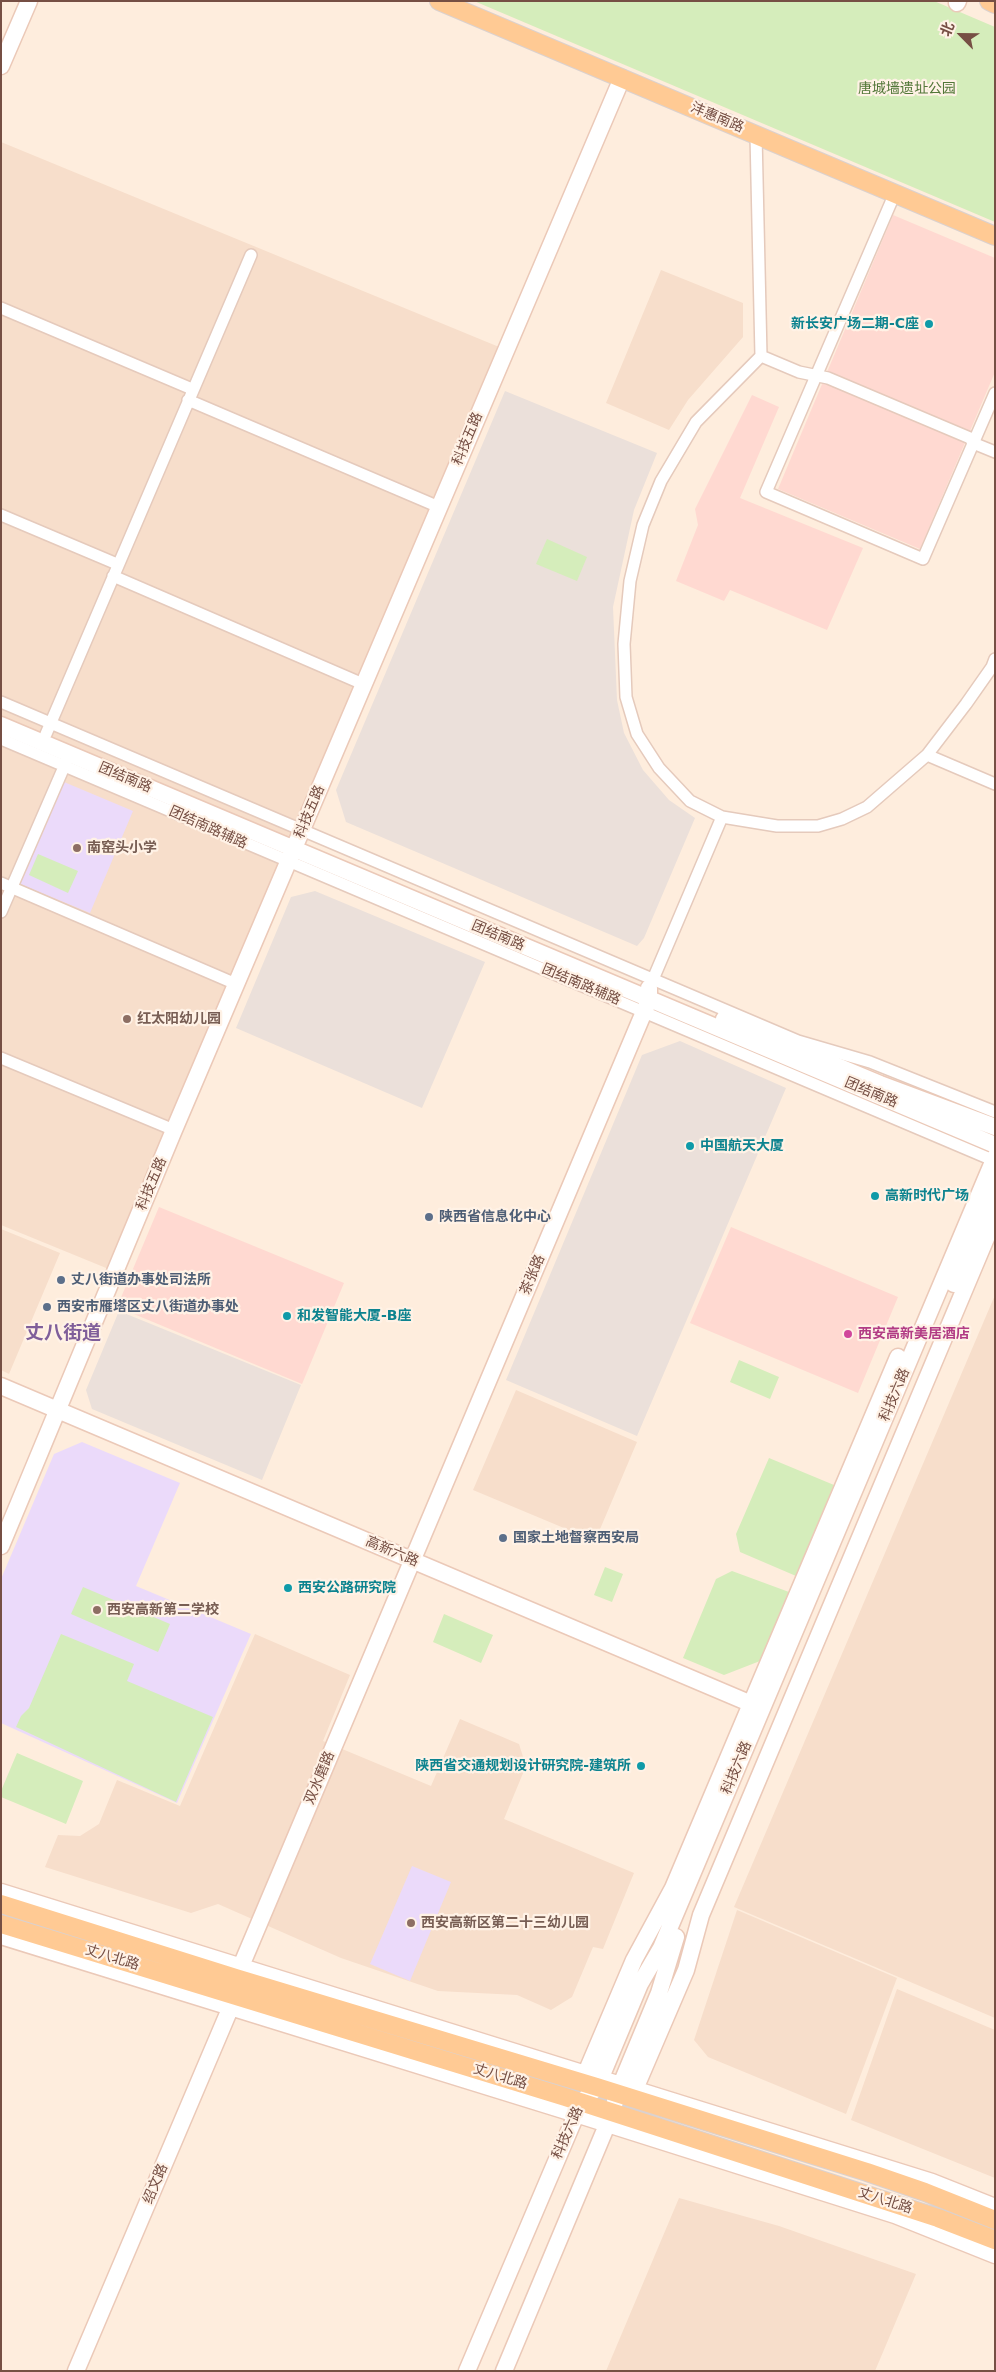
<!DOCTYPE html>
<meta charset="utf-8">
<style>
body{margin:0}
#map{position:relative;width:996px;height:2372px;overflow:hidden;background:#feeddd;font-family:"DejaVu Sans","Noto Sans SC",sans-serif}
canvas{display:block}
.frame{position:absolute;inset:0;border:2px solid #764f44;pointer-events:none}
.north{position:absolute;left:936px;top:10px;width:50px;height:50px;-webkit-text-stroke:4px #fff2e6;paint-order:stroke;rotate:293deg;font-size:14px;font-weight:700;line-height:20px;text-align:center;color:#764f44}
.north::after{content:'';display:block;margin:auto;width:18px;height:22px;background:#764f44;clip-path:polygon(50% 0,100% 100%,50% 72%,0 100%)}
</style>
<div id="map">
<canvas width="996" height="2372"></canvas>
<div class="frame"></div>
<div class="north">北</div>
</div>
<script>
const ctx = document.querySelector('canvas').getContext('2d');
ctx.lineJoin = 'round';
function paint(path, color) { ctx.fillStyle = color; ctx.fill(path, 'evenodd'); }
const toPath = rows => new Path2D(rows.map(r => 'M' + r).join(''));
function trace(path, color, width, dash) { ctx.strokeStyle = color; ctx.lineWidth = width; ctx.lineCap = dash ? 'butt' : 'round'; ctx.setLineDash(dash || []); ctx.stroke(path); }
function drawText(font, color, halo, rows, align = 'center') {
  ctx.font = font + ' "DejaVu Sans","Noto Sans SC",sans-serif'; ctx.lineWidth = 4.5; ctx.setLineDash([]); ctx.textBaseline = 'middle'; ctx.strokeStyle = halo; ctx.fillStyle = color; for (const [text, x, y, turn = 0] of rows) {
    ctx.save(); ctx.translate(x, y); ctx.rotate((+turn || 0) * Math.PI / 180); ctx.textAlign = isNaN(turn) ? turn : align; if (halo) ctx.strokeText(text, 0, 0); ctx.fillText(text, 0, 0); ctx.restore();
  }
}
paint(toPath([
 [1,142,504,349,111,1270,1,1225],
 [661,270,743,303,743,337,688,400,669,430,606,403],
 [1,1229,60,1253,9,1374,1,1370],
 [995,1295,995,2018,734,1907],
 [516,1390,637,1442,595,1541,473,1490],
 [255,1634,350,1675,323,1741,431,1786,460,1719,519,1744,526,1766,504,1819,634,1873,603,1949,593,1947,572,1997,551,2010,517,1995,438,1991,341,1958,218,1904,191,1913,45,1867,58,1835,80,1836,99,1824,117,1780,180,1806],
 [737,1910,897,1978,846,2114,708,2057,694,2040],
 [897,1989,995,2030,995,2178,851,2120],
 [679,2198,779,2226,916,2274,875,2371,606,2371]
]), '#f7decb');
paint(toPath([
 [893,215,995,258,995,372,920,549,778,489],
 [752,395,779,407,740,498,863,548,827,630,730,590,724,601,676,581,698,525,695,509],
 [159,1207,344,1283,302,1384,117,1307],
 [731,1227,898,1297,858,1393,690,1323]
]), '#ffd9d1');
paint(toPath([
 [505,391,657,453,634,510,613,607,617,700,624,733,643,770,669,800,695,818,644,938,637,946,346,822,336,790],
 [315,891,485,962,422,1108,236,1028,291,897],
 [680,1041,786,1088,637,1436,506,1380,642,1055],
 [119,1311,301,1385,262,1480,92,1409,86,1390]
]), '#ebe0da');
paint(toPath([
 [64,782,133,811,90,913,20,884],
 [82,1442,180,1483,136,1586,251,1634,177,1803,1,1723,1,1579,54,1454],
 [412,1866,451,1882,410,1981,370,1964]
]), '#ebdafa');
paint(toPath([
 [474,1,934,1,995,27,995,222],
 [547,539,587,557,577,581,536,564],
 [38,854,78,871,68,893,29,875],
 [739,1360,779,1377,770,1399,730,1382],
 [769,1458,834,1485,796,1576,740,1552,736,1534],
 [605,1567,623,1574,612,1602,594,1595],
 [732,1571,789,1592,760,1661,724,1675,683,1658,716,1579],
 [83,1587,170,1624,158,1652,71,1614],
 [444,1614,493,1635,481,1663,433,1642],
 [61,1634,134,1664,127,1681,213,1717,176,1802,16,1727,21,1716,29,1708],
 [17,1753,83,1781,66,1824,1,1797,1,1791]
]), '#d5edbb');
const street = toPath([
 [756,135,761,356,696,422,661,481,643,525,630,581,624,644,626,697,637,734,659,768,690,801,722,817,777,826,818,826,842,819,867,807,927,755,966,704,992,667,995,659],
 [895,193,766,492,923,559,995,393],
 [1,308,192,389],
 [761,356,799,372,828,378,970,438,973,443,995,452],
 [188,400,439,507],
 [1,515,117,564],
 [113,576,363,684],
 [1,702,798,1041,870,1062,995,1112],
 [46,734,251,255],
 [1,739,995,1161],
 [927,755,995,784],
 [1,883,236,984],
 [1,912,67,760],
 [651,984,722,817],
 [1,1058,174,1130]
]);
const secondary = toPath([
 [957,3,958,1],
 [1,66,29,1],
 [1,725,995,1145],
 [724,1019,880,1084,995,1127],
 [954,1284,995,1187],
 [1,1386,761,1708],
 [1,1546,174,1130,622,78],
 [1,1892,932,2182,995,2207],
 [1,1936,576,2114,895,2215,995,2255],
 [597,2087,586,2073,634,1960,673,1888,898,1357],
 [627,2091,635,2089,686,1970,701,1915,995,1217],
 [76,2371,224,2023,235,1997,236,1978,649,1000,649,988],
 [467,2371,581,2103,597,2087,640,1984,661,1948,995,1157],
 [504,2371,612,2113,617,2094,659,1993,676,1937]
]);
const primary = toPath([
 [439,1,995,236],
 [989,1,995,4],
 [1,1904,236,1978,597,2087,867,2172,925,2192,995,2220],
 [1,1924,565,2097,938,2218,995,2240]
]);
trace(street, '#e5cabc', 14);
trace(secondary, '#ebc9b8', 19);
trace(primary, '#dbd1ce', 20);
trace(street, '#fff', 11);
trace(secondary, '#fff', 16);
trace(primary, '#ffca94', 18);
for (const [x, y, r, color] of [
 [929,324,5,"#0f9aa8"],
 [77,848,5,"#8d6e63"],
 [127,1019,5,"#8d6e63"],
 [690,1146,5,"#0f9aa8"],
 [875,1196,5,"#0f9aa8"],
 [429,1217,5,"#5c6f8a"],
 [61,1280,5,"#5c6f8a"],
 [47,1307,5,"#5c6f8a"],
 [287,1316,5,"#0f9aa8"],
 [848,1334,5,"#d1479c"],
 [503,1538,5,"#5c6f8a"],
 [288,1588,5,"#0f9aa8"],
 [97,1610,5,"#8d6e63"],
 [641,1766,5,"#0f9aa8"],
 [411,1923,5,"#8d6e63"]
]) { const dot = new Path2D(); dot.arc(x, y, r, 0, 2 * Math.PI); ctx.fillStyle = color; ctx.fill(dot); trace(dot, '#fff2e6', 2); }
drawText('14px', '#527738', '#fff2e6', [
 ["唐城墙遗址公园",907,89]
]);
drawText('14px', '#764f44', '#fff2e6', [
 ["沣惠南路",717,118,23],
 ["科技五路",468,439,-67],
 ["团结南路",125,778,23],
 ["科技五路",310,812,-67],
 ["团结南路辅路",208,828,24],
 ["团结南路",498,936,23],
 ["团结南路辅路",581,985,23],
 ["团结南路",871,1093,23],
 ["科技五路",152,1184,-67],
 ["茶张路",533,1275,-67],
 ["科技六路",895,1395,-67],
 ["高新六路",392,1552,23],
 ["科技六路",737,1768,-67],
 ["双水磨路",320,1778,-67],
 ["丈八北路",112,1958,17],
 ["丈八北路",500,2077,17],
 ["科技六路",568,2133,-66],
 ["绍文路",156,2184,-67],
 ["丈八北路",885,2201,18]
]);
drawText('bold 14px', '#0d838f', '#fff2e6', [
 ["新长安广场二期-C座",919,324,"right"],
 ["中国航天大厦",700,1146],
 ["高新时代广场",885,1196],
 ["和发智能大厦-B座",297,1316],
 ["西安公路研究院",298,1588],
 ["陕西省交通规划设计研究院-建筑所",631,1766,"right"]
], 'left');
drawText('bold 14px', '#785e54', '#fff2e6', [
 ["南窑头小学",87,848],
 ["红太阳幼儿园",137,1019],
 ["西安高新第二学校",107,1610],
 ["西安高新区第二十三幼儿园",421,1923]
], 'left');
drawText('bold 14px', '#4e5e75', '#fff2e6', [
 ["陕西省信息化中心",439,1217],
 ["丈八街道办事处司法所",71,1280],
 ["西安市雁塔区丈八街道办事处",57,1307],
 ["国家土地督察西安局",513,1538]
], 'left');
drawText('bold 14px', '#b23c85', '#fff2e6', [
 ["西安高新美居酒店",858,1334]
], 'left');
drawText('bold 19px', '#7f5e9a', '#fff2e6', [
 ["丈八街道",63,1334]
]);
</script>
